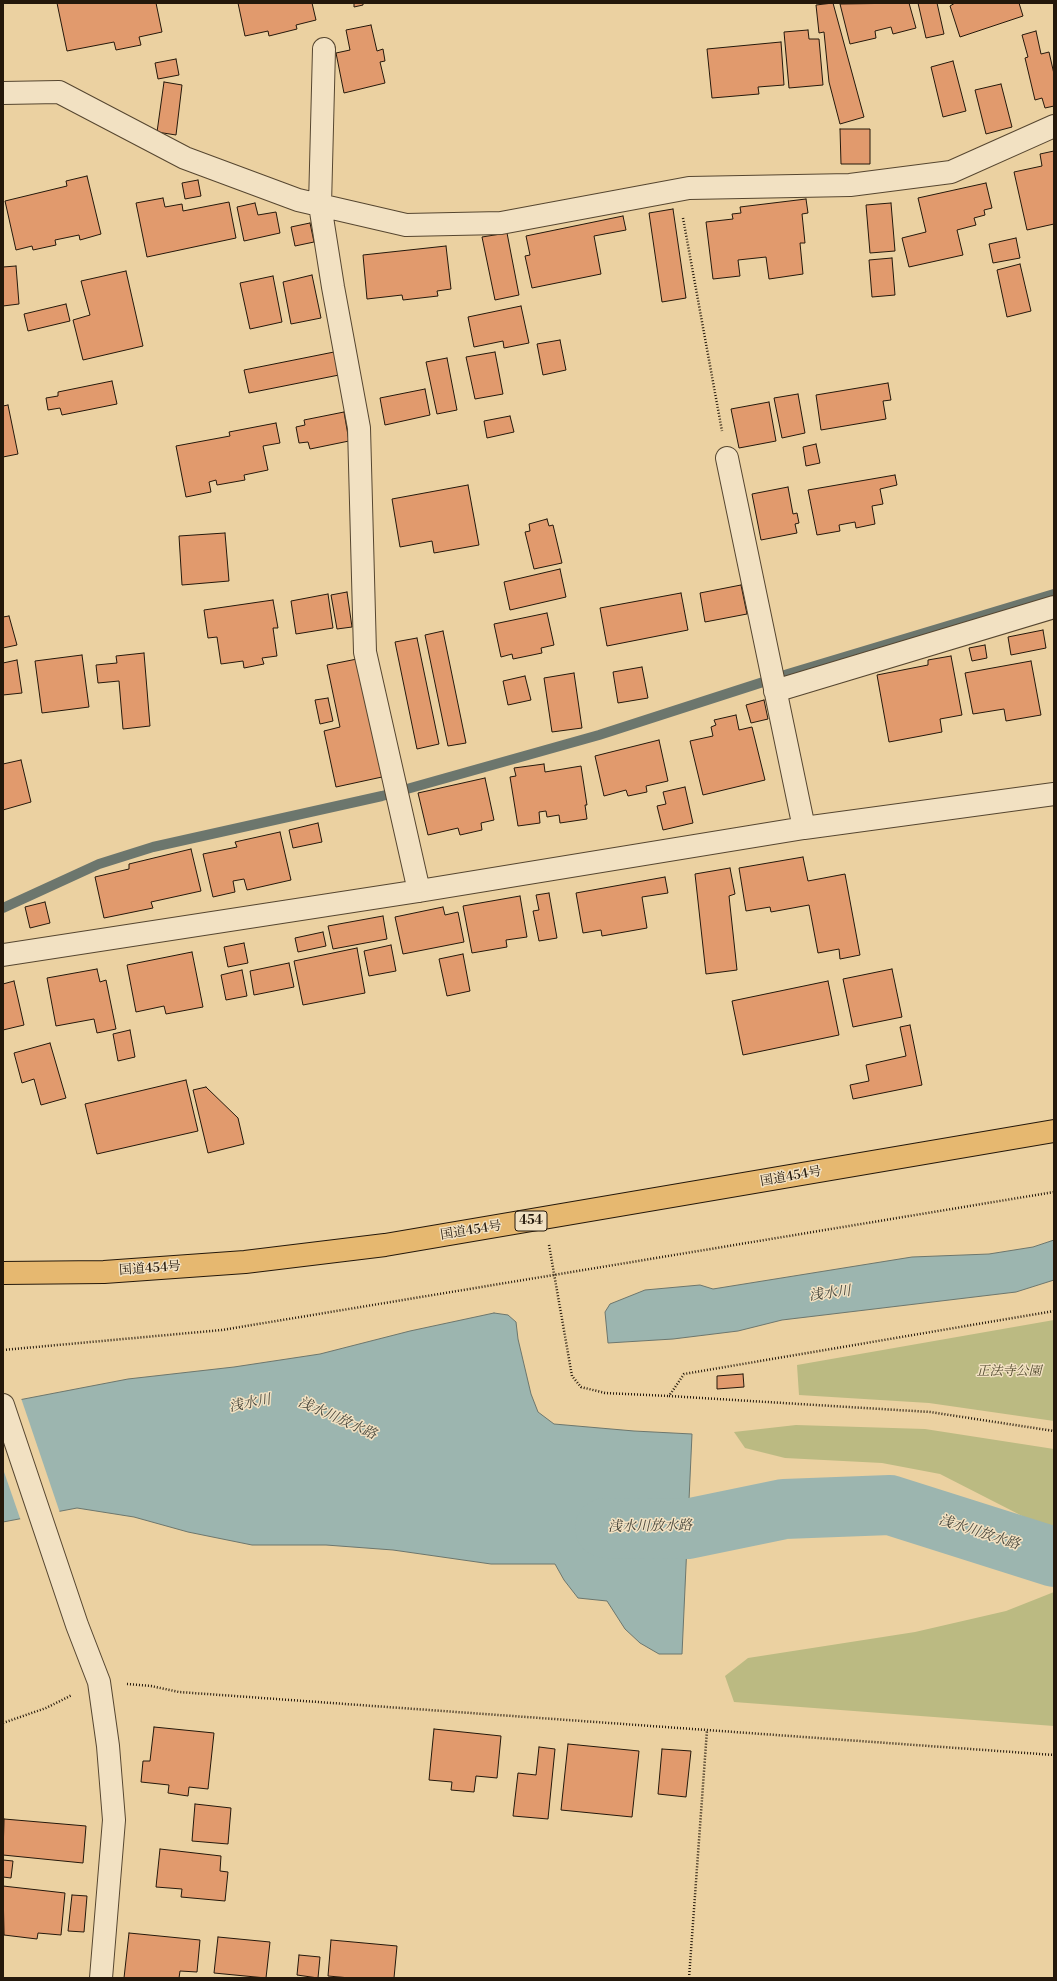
<!DOCTYPE html>
<meta charset="utf-8">
<style>
body{margin:0}
#map{position:relative;width:1057px;height:1981px;overflow:hidden;background:#ebd1a1;font-family:"Libre Bodoni",serif}
canvas{display:block}
.frame{position:absolute;inset:0;border:4px solid #24180b;pointer-events:none}
</style>
<div id="map">
<canvas width="1057" height="1981"></canvas>
<div class="frame"></div>
</div>
<script>
const ctx = document.querySelector('canvas').getContext('2d');
ctx.lineJoin = 'round';
function paint(path, color) { ctx.fillStyle = color; ctx.fill(path, 'evenodd'); }
const toPath = rows => new Path2D(rows.map(r => 'M' + r).join(''));
function trace(path, color, width, dash) { ctx.strokeStyle = color; ctx.lineWidth = width; ctx.lineCap = dash ? 'butt' : 'round'; ctx.setLineDash(dash || []); ctx.stroke(path); }
function drawText(font, color, halo, rows, align = 'center') {
  ctx.font = font + ' "Libre Bodoni","Noto Serif JP",serif'; ctx.lineWidth = 3; ctx.setLineDash([]); ctx.textBaseline = 'middle'; ctx.strokeStyle = halo; ctx.fillStyle = color; for (const [text, x, y, turn = 0] of rows) {
    ctx.save(); ctx.translate(x, y); ctx.rotate((+turn || 0) * Math.PI / 180); ctx.textAlign = isNaN(turn) ? turn : align; if (halo) ctx.strokeText(text, 0, 0); ctx.fillText(text, 0, 0); ctx.restore();
  }
}
paint(toPath([
 [1054,1320,1054,1421,929,1403,799,1395,797,1365],
 [796,1425,925,1429,1054,1449,1054,1566,1034,1522,940,1474,882,1463,785,1458,745,1448,734,1432],
 [1054,1592,1054,1726,734,1702,725,1676,748,1658,915,1632,1006,1611]
]), '#bbba82');
const water = toPath([
 [1054,1240,1054,1280,1016,1292,782,1320,738,1331,673,1339,608,1343,605,1312,610,1304,645,1290,700,1285,713,1289,912,1257,989,1254,1033,1247,1054,1240],
 [494,1313,508,1315,516,1322,518,1339,531,1394,538,1412,554,1424,634,1431,692,1434,682,1654,659,1654,640,1643,625,1629,607,1601,578,1598,564,1580,555,1564,491,1564,393,1550,326,1545,252,1545,188,1532,134,1517,77,1508,3,1522,3,1403,128,1379,234,1367,320,1354,410,1331,494,1313]
]);
paint(water, '#9cb5af');
trace(water, '#6c766d', 1);
paint(toPath([
 [21,1398,60,1513,21,1521,3,1469,3,1401]
]), '#ebd1a1');
trace(toPath([
 [3,908,99,864,153,847,382,796,599,735,788,674,1054,594]
]), '#6c766d', 10);
trace(toPath([
 [605,1528,687,1529,784,1509,890,1505,1054,1557]
]), '#9cb5af', 60);
const building = toPath([
 [57,3,156,3,162,32,139,37,141,45,116,50,114,42,67,51,57,3],
 [238,3,312,3,316,20,296,25,297,29,269,36,268,31,245,36,238,3],
 [354,3,363,3,363,5,354,7,354,3],
 [833,3,864,117,840,124,829,82,824,32,819,33,816,5,833,3],
 [909,3,916,28,893,34,891,27,875,31,876,38,850,44,840,4,909,3],
 [918,3,937,3,944,34,926,38,918,3],
 [955,3,1019,3,1023,16,960,37,950,6,955,3],
 [371,25,377,51,383,49,385,61,380,62,385,83,344,93,336,53,350,50,346,30,371,25],
 [808,30,809,39,819,39,823,85,789,88,784,32,808,30],
 [1036,31,1041,54,1049,52,1054,74,1054,106,1045,108,1042,98,1035,100,1025,58,1028,57,1022,35,1036,31],
 [781,42,784,85,758,87,759,94,712,98,707,49,781,42],
 [176,59,179,75,158,79,155,63,176,59],
 [953,61,966,111,943,117,931,67,953,61],
 [164,82,182,85,176,135,157,132,164,82],
 [1001,84,1012,127,986,134,975,90,1001,84],
 [840,129,870,129,870,164,841,164,840,129],
 [1054,151,1054,224,1027,230,1014,172,1042,166,1040,154,1054,151],
 [87,176,101,234,80,240,79,235,55,240,56,245,33,250,32,246,16,250,5,201,67,186,66,181,87,176],
 [198,180,201,196,185,199,182,183,198,180],
 [986,183,992,208,984,210,985,215,974,218,976,225,957,230,963,255,909,267,902,238,926,232,918,198,986,183],
 [163,198,165,207,182,204,183,211,229,202,236,238,147,257,136,203,163,198],
 [806,199,808,213,802,214,805,243,800,243,803,274,769,279,766,257,738,260,740,276,713,279,706,222,733,219,732,214,741,213,740,207,806,199],
 [255,203,258,215,276,212,280,233,244,241,237,207,255,203],
 [891,203,895,251,870,253,866,205,891,203],
 [673,209,686,298,662,302,649,213,673,209],
 [623,216,626,230,594,236,601,274,532,288,525,256,530,255,526,236,623,216],
 [310,223,314,242,295,246,291,227,310,223],
 [507,233,519,295,495,300,482,237,507,233],
 [1016,238,1020,258,993,263,989,244,1016,238],
 [446,246,451,289,437,291,438,296,403,300,402,295,367,299,363,255,446,246],
 [892,258,895,295,872,297,869,260,892,258],
 [1020,264,1031,311,1007,317,997,270,1020,264],
 [16,266,19,304,3,306,3,267,16,266],
 [126,271,143,346,83,360,73,320,90,315,81,281,126,271],
 [312,275,321,318,291,324,283,282,312,275],
 [273,276,282,322,250,329,240,283,273,276],
 [66,304,70,321,28,331,24,314,66,304],
 [521,306,529,343,504,348,503,341,474,347,468,317,521,306],
 [560,340,566,370,543,375,537,344,560,340],
 [334,352,339,375,249,393,244,370,334,352],
 [495,352,503,394,475,399,466,357,495,352],
 [447,358,457,410,437,414,426,362,447,358],
 [112,381,117,404,62,415,60,408,48,410,46,398,58,396,58,392,112,381],
 [888,383,891,400,883,401,886,419,821,430,816,395,888,383],
 [425,389,430,415,385,425,380,398,425,389],
 [798,394,805,433,782,438,774,398,798,394],
 [769,402,776,441,739,448,731,409,769,402],
 [8,405,18,454,3,457,3,406,8,405],
 [344,412,349,441,310,449,308,442,299,443,296,427,305,425,304,420,344,412],
 [510,416,514,432,487,438,484,421,510,416],
 [276,423,280,443,263,446,268,470,244,475,245,480,217,485,216,480,209,482,211,492,186,497,176,446,230,436,229,432,276,423],
 [816,444,820,463,806,466,803,447,816,444],
 [895,475,897,485,880,489,883,504,872,506,875,524,856,528,855,522,839,525,840,531,817,535,808,490,895,475],
 [468,485,479,545,434,553,432,541,400,547,392,499,468,485],
 [788,487,793,514,797,513,799,523,795,524,797,533,761,540,752,494,788,487],
 [547,519,549,526,553,525,562,563,534,569,525,532,530,531,529,524,547,519],
 [225,533,229,581,182,585,179,536,225,533],
 [560,569,566,597,510,610,504,582,560,569],
 [741,585,747,614,705,622,700,593,741,585],
 [347,592,352,627,337,629,331,595,347,592],
 [681,593,688,630,607,646,600,608,681,593],
 [328,594,333,628,296,634,291,601,328,594],
 [273,600,278,628,273,628,277,656,262,658,264,664,244,668,243,661,221,664,217,637,208,638,204,610,273,600],
 [547,613,554,645,541,648,542,653,513,659,512,654,501,657,494,624,547,613],
 [9,616,17,645,3,648,3,617,9,616],
 [1043,630,1046,648,1011,655,1008,637,1043,630],
 [443,631,466,743,448,746,425,635,443,631],
 [417,638,439,744,417,749,395,642,417,638],
 [985,645,987,658,972,661,969,648,985,645],
 [144,653,150,726,123,729,119,681,98,683,96,665,117,663,116,656,144,653],
 [82,655,89,707,42,713,35,661,82,655],
 [951,656,962,715,940,719,942,732,889,742,877,675,928,665,928,660,951,656],
 [357,659,382,777,336,787,324,731,340,727,327,665,357,659],
 [17,660,22,693,3,695,3,663,17,660],
 [1031,661,1041,715,1006,721,1004,709,973,714,965,673,1031,661],
 [642,667,648,698,618,703,613,672,642,667],
 [574,673,582,728,552,732,544,678,574,673],
 [525,676,531,700,508,705,503,681,525,676],
 [328,698,333,721,320,724,315,700,328,698],
 [764,700,768,719,751,723,746,705,764,700],
 [736,715,739,730,752,727,765,780,703,795,690,741,713,736,711,727,716,725,714,720,736,715],
 [659,740,668,781,646,786,647,792,628,796,626,790,604,796,595,756,659,740],
 [21,760,31,802,3,810,3,764,21,760],
 [544,764,545,772,581,766,587,805,585,805,587,819,560,823,559,815,547,817,546,811,539,812,540,823,518,826,510,777,516,776,514,768,544,764],
 [485,778,494,820,481,823,482,830,460,835,458,828,428,835,418,793,485,778],
 [685,787,693,823,663,830,657,806,666,804,663,792,685,787],
 [318,823,322,842,293,848,289,830,318,823],
 [280,832,291,880,247,890,244,879,233,881,235,892,213,897,203,854,237,847,235,842,280,832],
 [191,849,201,891,151,902,153,908,104,918,95,877,129,869,129,864,191,849],
 [803,857,808,881,845,874,860,955,840,959,839,949,818,953,809,905,771,912,770,907,746,911,739,868,803,857],
 [730,868,735,894,729,896,737,970,706,974,695,874,730,868],
 [665,877,668,893,642,897,647,928,602,936,601,930,583,933,576,893,665,877],
 [549,893,557,938,539,941,533,911,539,910,536,895,549,893],
 [520,896,527,937,506,940,507,947,472,953,463,906,520,896],
 [45,902,50,923,30,928,25,907,45,902],
 [443,907,445,915,458,912,464,942,403,954,395,917,443,907],
 [383,916,387,939,333,949,328,926,383,916],
 [323,932,326,946,298,952,295,938,323,932],
 [244,943,248,963,228,967,224,947,244,943],
 [391,945,396,971,369,976,364,951,391,945],
 [357,948,365,993,303,1005,294,961,357,948],
 [192,952,203,1007,166,1014,164,1006,136,1012,127,965,192,952],
 [463,954,470,991,447,996,439,959,463,954],
 [289,963,294,987,254,995,250,971,289,963],
 [97,969,100,982,106,980,116,1029,97,1033,94,1019,56,1026,47,978,97,969],
 [892,969,902,1017,853,1027,843,979,892,969],
 [242,970,247,996,226,1000,221,975,242,970],
 [14,981,24,1025,3,1030,3,984,14,981],
 [828,981,839,1035,743,1055,732,1001,828,981],
 [910,1025,922,1085,853,1099,850,1085,869,1081,866,1065,906,1056,900,1027,910,1025],
 [130,1030,135,1057,118,1061,113,1034,130,1030],
 [50,1043,66,1098,41,1105,34,1079,22,1083,14,1053,50,1043],
 [186,1080,198,1131,97,1154,85,1104,186,1080],
 [206,1087,238,1118,244,1144,208,1153,193,1090,206,1087],
 [743,1374,744,1387,717,1389,717,1376,743,1374],
 [154,1727,214,1733,208,1789,189,1787,188,1796,168,1793,169,1785,141,1782,143,1761,150,1761,154,1727],
 [434,1729,501,1736,497,1778,476,1776,474,1792,451,1790,452,1782,429,1780,434,1729],
 [568,1744,639,1751,632,1817,561,1810,568,1744],
 [539,1747,555,1749,548,1819,513,1816,518,1773,536,1775,539,1747],
 [662,1749,691,1751,686,1797,658,1794,662,1749],
 [195,1804,231,1808,228,1844,192,1841,195,1804],
 [4,1819,86,1826,83,1863,3,1855,4,1819],
 [160,1849,221,1856,220,1871,228,1872,225,1901,181,1897,182,1889,156,1887,160,1849],
 [3,1860,13,1861,11,1878,3,1877,3,1860],
 [3,1886,65,1893,61,1935,38,1933,37,1939,4,1935,3,1886],
 [72,1895,87,1896,84,1932,68,1931,72,1895],
 [129,1933,200,1940,197,1972,180,1971,179,1978,124,1978,129,1933],
 [218,1937,270,1942,266,1978,214,1973,218,1937],
 [331,1940,397,1946,394,1978,350,1978,328,1976,331,1940],
 [299,1955,320,1957,318,1978,297,1975,299,1955]
]);
paint(building, '#e19a6d');
trace(building, '#24180b', 1);
const minor = toPath([
 [324,49,320,205,333,287,359,428,365,652,419,891],
 [3,93,59,92,185,158,298,200,406,225,501,223,689,188,850,185,951,172,1054,126],
 [727,458,804,828],
 [775,691,1054,607],
 [3,955,419,891,804,828,1054,794],
 [3,1405,77,1625,99,1682,108,1746,114,1820,101,1978]
]);
const highway = toPath([
 [3,1273,104,1272,245,1262,385,1245,1054,1131]
]);
trace(minor, '#564630', 24);
trace(highway, '#24180b', 24);
trace(toPath([
 [683,218,722,431],
 [549,1245,572,1376,581,1387,605,1393,669,1396],
 [1054,1311,684,1374,669,1396,930,1412,1054,1431],
 [3,1350,222,1330,1054,1192],
 [127,1684,151,1686,179,1692,1054,1755],
 [3,1723,46,1708,72,1695],
 [689,1978,707,1730]
]), '#24180b', 2.5, [1, 2]);
trace(minor, '#f2e1c2', 22);
trace(highway, '#e6b870', 22);
for (const [x, y, w] of [
 [531,1221,32]
]) { const box = new Path2D(); box.roundRect(x - w / 2, y - 10, w, 20, 3); ctx.fillStyle = '#f2e1c2'; ctx.fill(box); trace(box, '#24180b', 1); }
drawText('bold 12px', '#24180b', null, [
 ["454",531,1221]
]);
drawText('13px', '#24180b', '#f2e1c2', [
 ["国道454号",791,1177,-10],
 ["国道454号",471,1231,-9],
 ["国道454号",150,1269,-4]
]);
drawText('italic 13px', '#51492f', '#f2e1c2', [
 ["正法寺公園",1009,1372]
]);
drawText('italic 14px', '#48473c', '#f2e1c2', [
 ["浅水川",830,1294,-7],
 ["浅水川",250,1404,-11],
 ["浅水川放水路",337,1419,24],
 ["浅水川放水路",650,1527,-1],
 ["浅水川放水路",979,1533,18]
]);
</script>
